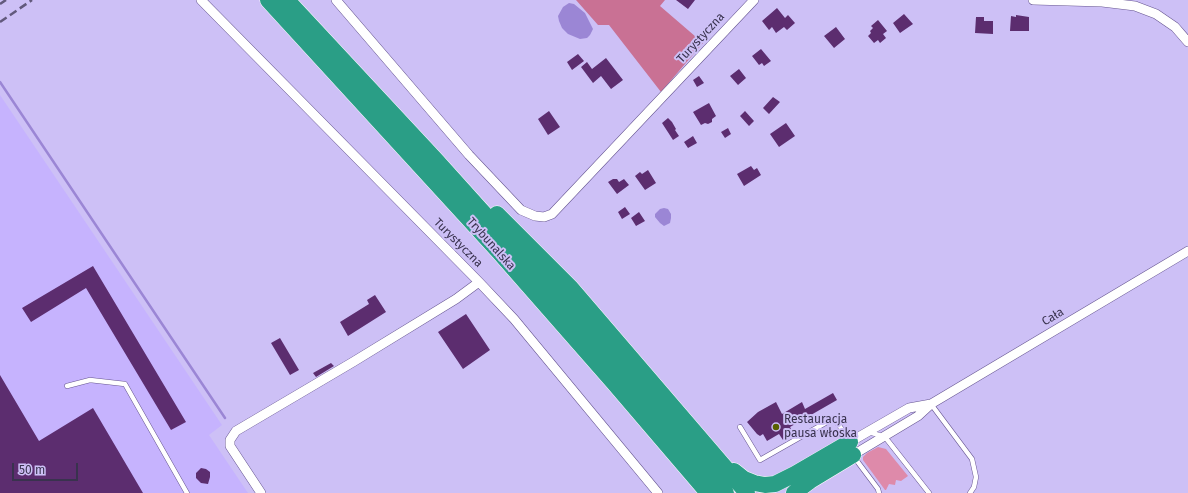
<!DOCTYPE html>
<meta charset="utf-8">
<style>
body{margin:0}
#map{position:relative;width:1188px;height:493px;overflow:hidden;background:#cdc0f6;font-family:"Fira Sans",sans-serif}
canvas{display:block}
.scale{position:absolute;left:12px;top:463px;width:66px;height:18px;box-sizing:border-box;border:2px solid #39324e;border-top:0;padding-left:5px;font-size:12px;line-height:14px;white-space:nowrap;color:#39324e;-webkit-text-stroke:3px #cdc0f6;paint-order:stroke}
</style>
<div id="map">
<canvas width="1188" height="493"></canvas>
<div class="scale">50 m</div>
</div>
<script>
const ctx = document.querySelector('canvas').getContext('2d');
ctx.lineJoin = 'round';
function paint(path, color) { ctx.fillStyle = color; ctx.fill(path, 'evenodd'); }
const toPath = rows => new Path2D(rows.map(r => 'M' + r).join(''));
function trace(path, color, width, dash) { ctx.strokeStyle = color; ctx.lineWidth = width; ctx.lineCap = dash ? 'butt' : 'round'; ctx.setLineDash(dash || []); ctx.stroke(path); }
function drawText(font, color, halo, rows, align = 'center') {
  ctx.font = font + ' "Fira Sans",sans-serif'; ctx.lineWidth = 4; ctx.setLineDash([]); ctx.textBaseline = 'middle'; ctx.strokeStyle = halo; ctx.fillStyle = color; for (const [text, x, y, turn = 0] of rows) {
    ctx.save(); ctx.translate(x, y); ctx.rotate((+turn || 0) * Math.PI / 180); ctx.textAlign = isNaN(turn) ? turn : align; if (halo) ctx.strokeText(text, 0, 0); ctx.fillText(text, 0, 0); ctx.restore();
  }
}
paint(toPath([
 [0,95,222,425,209,435,248,493,0,493]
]), '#c6b3fe');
paint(toPath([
 [878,447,886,449,908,476,901,481,896,480,895,485,889,484,886,490,885,490,863,460,863,457,867,453]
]), '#de8aaa');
paint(toPath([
 [576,0,665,0,660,6,703,43,661,92,609,25,598,25]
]), '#c97194');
paint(toPath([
 [569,3,574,4,585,13,593,29,590,35,587,38,580,39,568,34,562,28,559,21,558,16,563,7],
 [664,208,668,209,671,214,671,218,670,223,664,226,660,223,655,217,655,214,660,209]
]), '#9b86d5');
trace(toPath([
 [0,82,225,418]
]), '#9b86d5', 2.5);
paint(toPath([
 [676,0,695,0,688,9],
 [777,8,785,18,788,15,795,23,787,30,784,27,776,33,772,27,769,30,762,21],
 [904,14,913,24,900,33,893,23],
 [1016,15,1029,17,1029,31,1010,31,1011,16,1016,17],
 [976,17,984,17,984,21,993,21,993,34,975,33],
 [878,20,887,31,883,34,886,38,880,43,878,40,874,43,868,36,871,33,870,31,873,28,871,26],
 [836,27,845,39,834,48,824,36],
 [761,49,771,61,764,66,762,63,759,65,752,56],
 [578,54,584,61,572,70,567,62],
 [606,58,623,80,611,89,601,76,593,83,581,67,587,62,592,69],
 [739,69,746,78,738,85,730,76],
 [699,76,704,83,697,87,693,80],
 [773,97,780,102,769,114,763,108],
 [709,103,716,116,712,119,712,122,708,124,705,123,701,125,693,112],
 [549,111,560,127,548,135,538,119],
 [745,111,754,121,749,126,740,116],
 [668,118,672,122,676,129,675,130,679,136,673,140,662,123],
 [786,123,795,136,779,147,770,134],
 [728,128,731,134,725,138,721,132],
 [693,136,697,143,688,148,684,142],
 [751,166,754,170,757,168,761,175,744,186,737,174],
 [648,170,656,183,645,190,635,176,640,172,642,174],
 [613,179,617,179,619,182,624,179,629,185,617,194,608,182],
 [625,207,630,214,622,219,618,212],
 [639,212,645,221,636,226,631,218],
 [93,266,186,422,171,430,86,288,31,322,22,308],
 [375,295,386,312,348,336,340,322,369,304,367,300],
 [466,314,490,350,463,369,438,332],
 [280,338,299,370,290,375,271,343],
 [331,363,334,366,316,377,313,373],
 [0,375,39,441,93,408,143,493,0,493],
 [833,393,837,400,790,427,794,434,783,440,779,434,767,441,763,434,760,436,757,434,747,422,758,412,776,402,782,414,802,402,805,409],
 [201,468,206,469,210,472,210,477,208,484,201,483,196,478,196,473]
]), '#5c2d6f');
const service = toPath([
 [67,386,90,380,125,384,187,493],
 [931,404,972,459,976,477,974,487,970,493],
 [740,427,760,460,834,418,849,440],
 [869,432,885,437,929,493],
 [854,457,878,489,879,493]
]);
const minor = toPath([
 [201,0,479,282,514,319,658,493],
 [336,0,469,155,521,210,535,216,544,217,552,214,754,0],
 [1033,0,1102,2,1135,6,1156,14,1175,27,1188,42],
 [850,442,909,408,931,404],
 [853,455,918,416,931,404,1188,251],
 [261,493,230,446,230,440,236,431,353,362,456,299,479,282]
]);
const motorway = toPath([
 [268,0,499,252,613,382,708,493],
 [287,0,435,159,509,241,661,415,726,493],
 [497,214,571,288,747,493],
 [734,471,744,479,754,483,765,485,775,484,795,474,850,442],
 [794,493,810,481,853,455]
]);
trace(service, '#665591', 5.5);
trace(minor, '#665591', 10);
trace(motorway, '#fff', 17);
trace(service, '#fff', 4.5);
trace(minor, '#fff', 9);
trace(motorway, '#2a9e86', 16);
trace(toPath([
 [0,4,6,0],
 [0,22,32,0]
]), '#62597c', 2.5, [8, 4]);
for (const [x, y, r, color] of [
 [776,427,4,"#596100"]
]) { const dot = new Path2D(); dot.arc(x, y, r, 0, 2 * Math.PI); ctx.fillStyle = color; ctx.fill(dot); trace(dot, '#cdc0f6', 1.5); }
drawText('12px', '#39324e', '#cdc0f6', [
 ["Turystyczna",701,38,-47],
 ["Turystyczna",458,243,45],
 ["Trybunalska",491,244,48],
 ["Cała",1053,317,-31]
]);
drawText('12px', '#39324e', '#cdc0f6', [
 ["Restauracja",784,420],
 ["pausa włoska",784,434]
], 'left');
</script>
